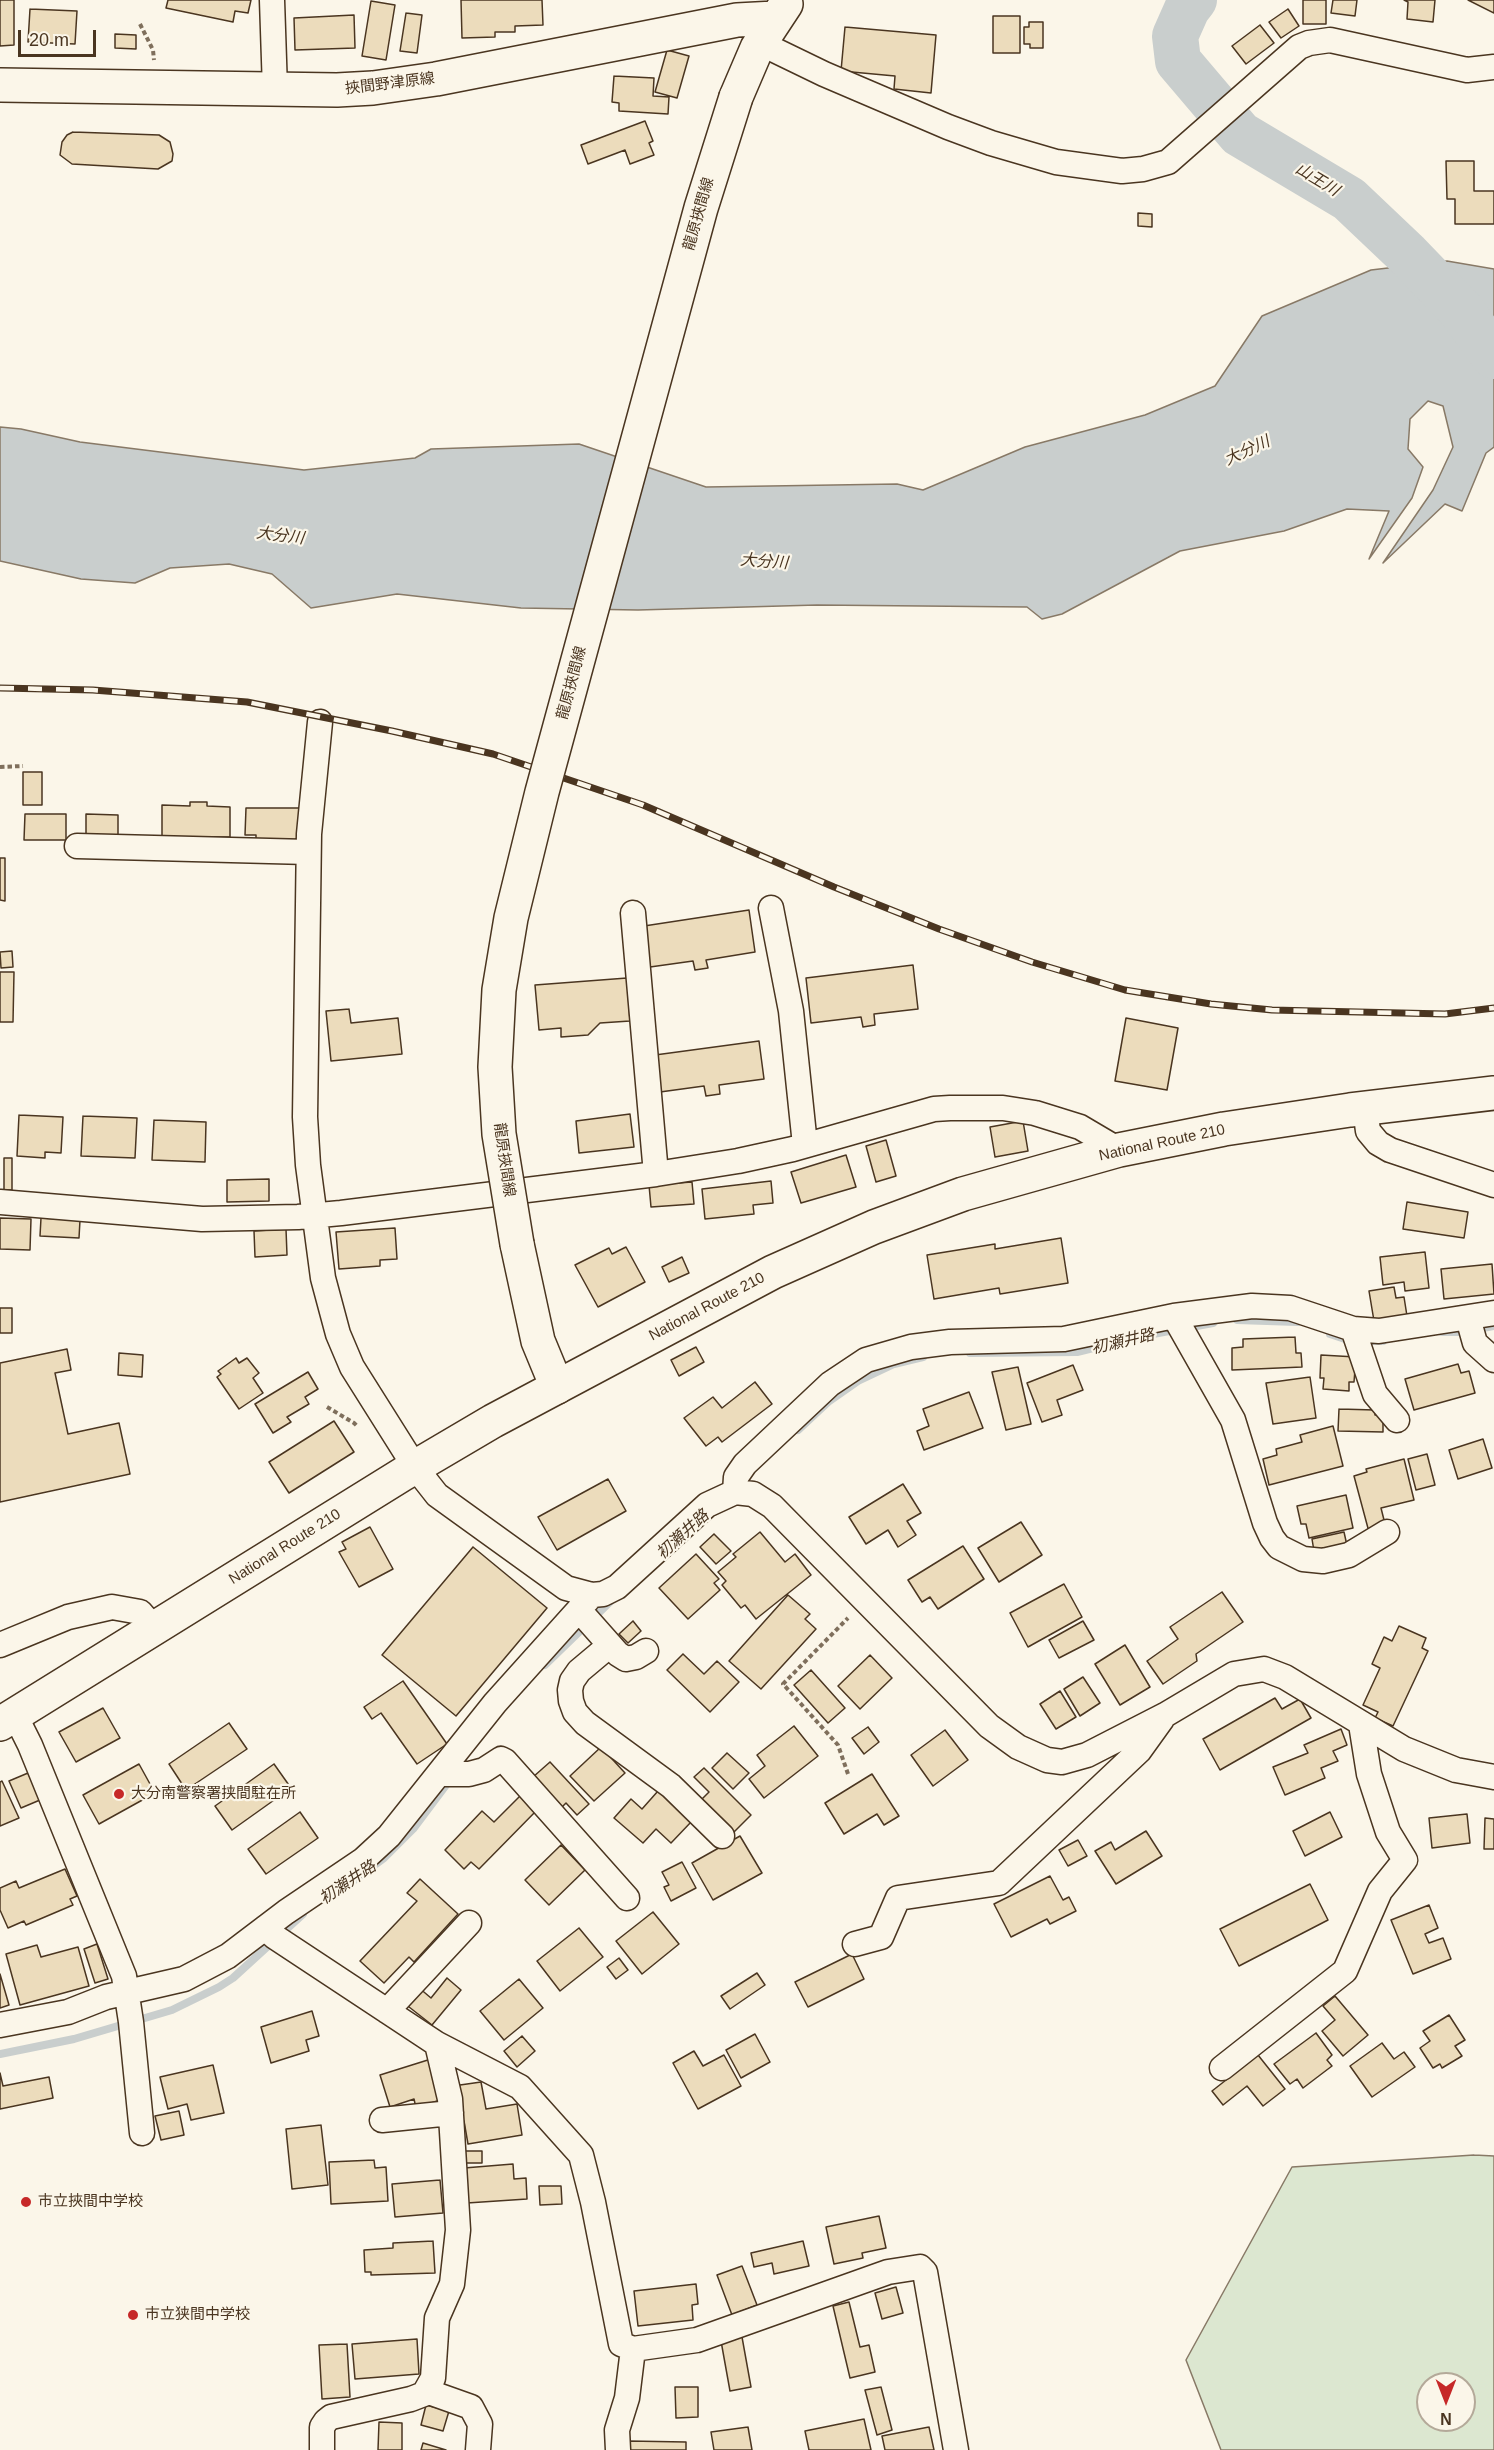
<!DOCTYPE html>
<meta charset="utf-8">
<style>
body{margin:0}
#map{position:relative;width:1494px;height:2450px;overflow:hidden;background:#fbf6e9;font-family:Arial,sans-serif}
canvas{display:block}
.north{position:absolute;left:1416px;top:2372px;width:60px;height:60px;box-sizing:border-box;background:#fbf6e9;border:2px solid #b4a999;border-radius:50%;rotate:180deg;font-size:16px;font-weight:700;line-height:24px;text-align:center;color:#4a3520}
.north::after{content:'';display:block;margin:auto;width:21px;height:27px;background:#c62828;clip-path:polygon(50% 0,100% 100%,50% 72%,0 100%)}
.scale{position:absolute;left:18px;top:30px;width:78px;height:27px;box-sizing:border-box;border:3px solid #4a3520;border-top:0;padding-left:8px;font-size:18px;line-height:21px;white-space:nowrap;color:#4a3520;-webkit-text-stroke:4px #fbf6e9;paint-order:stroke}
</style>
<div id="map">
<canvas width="1494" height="2450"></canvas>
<div class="north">N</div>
<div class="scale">20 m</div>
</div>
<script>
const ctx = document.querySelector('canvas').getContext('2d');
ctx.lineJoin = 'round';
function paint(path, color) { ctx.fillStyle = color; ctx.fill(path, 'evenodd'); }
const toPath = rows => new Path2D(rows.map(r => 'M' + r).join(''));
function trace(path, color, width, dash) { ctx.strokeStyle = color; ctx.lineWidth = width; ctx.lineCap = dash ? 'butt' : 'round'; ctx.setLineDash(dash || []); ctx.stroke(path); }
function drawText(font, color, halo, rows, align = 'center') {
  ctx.font = font + ' Arial,"Noto Sans JP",sans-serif'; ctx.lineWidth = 4.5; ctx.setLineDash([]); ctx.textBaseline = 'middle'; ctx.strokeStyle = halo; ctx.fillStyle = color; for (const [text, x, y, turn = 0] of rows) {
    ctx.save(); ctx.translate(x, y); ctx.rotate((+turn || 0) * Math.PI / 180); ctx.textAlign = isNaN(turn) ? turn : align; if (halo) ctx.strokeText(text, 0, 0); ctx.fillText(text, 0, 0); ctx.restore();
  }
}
const green = toPath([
 [1474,2155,1494,2156,1494,2450,1221,2450,1186,2360,1292,2167,1474,2155],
 [1428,2384,1464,2384,1464,2420,1428,2420,1428,2384]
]);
paint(green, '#dce7d0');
trace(green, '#887966', 1.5);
const water = toPath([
 [1447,261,1494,269,1494,447,1486,453,1462,511,1445,504,1383,563,1433,490,1453,447,1443,406,1428,401,1410,419,1408,449,1423,467,1412,498,1369,559,1389,511,1347,509,1284,531,1180,551,1062,614,1042,619,1027,607,817,605,638,610,521,608,397,594,311,608,272,574,229,564,170,568,135,583,81,579,0,561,0,427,21,429,80,442,304,470,415,458,431,449,579,444,706,487,897,484,923,490,1025,447,1145,415,1215,386,1262,316,1371,270,1447,261]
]);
paint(water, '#c9cecd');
trace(water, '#887966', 1.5);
trace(toPath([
 [1237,1320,1297,1322],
 [1442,1332,1462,1332,1494,1326],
 [1330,1334,1351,1341,1383,1341],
 [970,1353,1077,1352,1142,1336,1213,1323],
 [798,1430,828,1402,858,1381,894,1364,923,1357],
 [545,1665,612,1600],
 [353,1881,384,1858,413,1829,452,1777],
 [0,2054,74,2039,172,2010,219,1987,233,1978,303,1914]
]), '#c9cecd', 8);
trace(toPath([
 [1194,0,1187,9,1175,36,1178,61,1240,134,1349,199,1407,254,1461,310,1494,356]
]), '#c9cecd', 46);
const building = toPath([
 [0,0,14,0,14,45,0,46,0,0],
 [168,0,251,0,248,13,235,11,233,22,166,8,168,0],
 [461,0,542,0,543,25,515,26,515,32,495,32,495,37,462,38,461,0],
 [1303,0,1326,0,1326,24,1303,24,1303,0],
 [1333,0,1357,0,1355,16,1331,13,1333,0],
 [1404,0,1435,0,1433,22,1407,19,1408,2,1404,0],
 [1468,0,1494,0,1494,13,1468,0],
 [371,1,395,5,386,60,362,56,371,1],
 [30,9,77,11,75,44,28,42,30,9],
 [1288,9,1299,26,1281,38,1269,22,1288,9],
 [406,13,422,15,417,53,400,51,406,13],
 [354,15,355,48,295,50,294,18,354,15],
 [993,16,1020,16,1020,53,993,53,993,16],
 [1029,22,1043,22,1043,48,1030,48,1030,44,1024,44,1024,27,1029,27,1029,22],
 [1260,25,1274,43,1246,64,1232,46,1260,25],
 [845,27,936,35,931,93,894,89,895,76,841,71,845,27],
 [115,34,136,35,136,49,115,48,115,34],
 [667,50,689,56,677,98,655,92,667,50],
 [614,76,654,78,653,96,669,97,668,114,619,111,619,103,612,102,614,76],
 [645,121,653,141,649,143,654,155,630,164,625,150,588,164,581,145,645,121],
 [73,132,159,135,170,142,173,154,172,161,158,169,72,164,60,155,62,142,67,135,73,132],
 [1446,161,1474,161,1474,191,1494,191,1494,224,1455,224,1455,199,1447,199,1446,161],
 [1138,213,1152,214,1152,227,1138,226,1138,213],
 [23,772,42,772,42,805,23,805,23,772],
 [190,802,207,802,207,806,230,807,230,837,214,837,214,842,162,842,162,805,190,806,190,802],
 [246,808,299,808,298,843,256,843,256,835,245,835,246,808],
 [25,814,66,814,66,840,24,840,25,814],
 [86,814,118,815,118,840,86,840,86,814],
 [0,858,5,858,5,901,0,900,0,858],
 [749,910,755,952,706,960,708,968,695,970,693,961,650,967,644,926,749,910],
 [12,951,13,967,1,968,0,952,12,951],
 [913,965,918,1009,874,1014,875,1025,863,1027,861,1017,811,1023,806,978,913,965],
 [0,972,14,972,13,1022,0,1022,0,972],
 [627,978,630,1021,600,1023,588,1035,561,1037,561,1028,539,1030,535,985,627,978],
 [349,1009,351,1023,398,1018,402,1054,331,1061,326,1011,349,1009],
 [1126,1018,1178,1028,1167,1090,1115,1081,1126,1018],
 [759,1041,764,1079,719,1085,720,1094,706,1096,704,1086,660,1092,655,1055,759,1041],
 [630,1114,634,1147,579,1153,576,1121,630,1114],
 [19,1115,63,1117,61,1153,45,1152,45,1158,17,1156,19,1115],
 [83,1116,137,1118,135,1158,81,1156,83,1116],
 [154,1120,206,1122,205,1162,152,1160,154,1120],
 [1023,1121,1028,1151,995,1157,990,1127,1023,1121],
 [886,1140,896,1176,876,1182,866,1146,886,1140],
 [846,1155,856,1187,801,1203,791,1172,846,1155],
 [4,1158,12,1158,12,1190,4,1190,4,1158],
 [269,1179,269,1201,227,1202,227,1180,269,1179],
 [771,1181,773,1203,753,1205,754,1214,705,1219,702,1189,771,1181],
 [692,1182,694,1204,651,1207,649,1185,692,1182],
 [1407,1202,1468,1212,1464,1238,1403,1229,1407,1202],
 [0,1218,31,1219,30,1250,0,1249,0,1218],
 [41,1218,80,1220,79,1238,40,1236,41,1218],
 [395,1228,397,1259,380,1260,380,1266,339,1269,336,1232,395,1228],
 [286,1229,287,1255,255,1257,254,1231,286,1229],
 [1061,1238,1068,1283,1000,1294,999,1288,934,1299,927,1255,995,1244,995,1249,1061,1238],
 [626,1247,645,1282,598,1307,575,1265,609,1248,612,1254,626,1247],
 [1425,1252,1429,1288,1405,1291,1404,1282,1383,1285,1380,1257,1425,1252],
 [682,1257,689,1273,669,1282,662,1267,682,1257],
 [1492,1264,1494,1294,1444,1299,1441,1269,1492,1264],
 [1394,1287,1396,1298,1404,1297,1407,1316,1374,1321,1369,1291,1394,1287],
 [0,1308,12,1308,12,1333,0,1333,0,1308],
 [1295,1337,1296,1353,1301,1353,1302,1367,1232,1370,1232,1348,1243,1347,1243,1339,1295,1337],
 [696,1347,704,1362,679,1376,671,1360,696,1347],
 [67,1349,71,1370,55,1373,68,1434,119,1423,130,1474,0,1502,0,1363,67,1349],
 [119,1353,143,1355,142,1377,118,1375,119,1353],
 [1321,1355,1356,1357,1354,1382,1349,1382,1349,1391,1323,1389,1324,1378,1320,1378,1321,1355],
 [236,1358,239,1363,247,1358,259,1373,253,1378,263,1393,239,1409,217,1377,221,1374,218,1371,236,1358],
 [1458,1364,1461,1373,1469,1371,1475,1393,1414,1410,1405,1379,1458,1364],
 [1073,1365,1083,1390,1057,1400,1062,1415,1042,1422,1027,1383,1073,1365],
 [1018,1367,1031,1424,1006,1430,992,1372,1018,1367],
 [308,1372,318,1389,305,1397,309,1404,287,1417,291,1422,273,1433,255,1404,308,1372],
 [1310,1377,1316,1418,1273,1424,1266,1383,1310,1377],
 [755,1382,772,1404,722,1442,718,1437,706,1446,684,1418,713,1397,722,1408,755,1382],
 [969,1392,983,1428,924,1450,917,1431,929,1426,923,1409,969,1392],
 [1339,1409,1375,1410,1375,1415,1383,1415,1383,1432,1338,1431,1339,1409],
 [334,1421,354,1452,289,1493,269,1462,334,1421],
 [1333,1426,1343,1466,1269,1485,1263,1459,1277,1455,1276,1449,1302,1442,1300,1435,1333,1426],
 [1483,1439,1492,1468,1458,1479,1449,1450,1483,1439],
 [1427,1454,1435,1485,1416,1490,1408,1459,1427,1454],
 [1404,1459,1414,1500,1381,1508,1386,1528,1369,1532,1354,1476,1367,1472,1366,1469,1404,1459],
 [608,1479,626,1511,557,1550,538,1517,608,1479],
 [903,1484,921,1513,907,1521,916,1535,898,1547,888,1530,866,1544,849,1517,903,1484],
 [1346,1495,1353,1528,1309,1538,1306,1524,1301,1524,1297,1506,1346,1495],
 [1021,1522,1042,1555,999,1582,978,1548,1021,1522],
 [370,1527,393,1569,359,1587,339,1552,346,1549,342,1542,370,1527],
 [760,1532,785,1562,795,1554,811,1575,756,1619,745,1605,741,1608,722,1585,726,1581,718,1572,736,1557,733,1554,760,1532],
 [1344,1532,1348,1550,1315,1557,1312,1539,1344,1532],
 [714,1534,731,1551,716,1564,700,1547,714,1534],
 [963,1546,984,1579,938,1609,930,1597,922,1602,908,1580,963,1546],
 [473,1547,547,1608,456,1716,382,1655,473,1547],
 [696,1554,719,1579,714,1583,720,1590,688,1619,659,1588,696,1554],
 [1064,1584,1082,1617,1028,1647,1010,1613,1064,1584],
 [1222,1592,1243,1622,1196,1654,1197,1661,1163,1684,1147,1661,1178,1639,1170,1627,1222,1592],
 [788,1595,810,1614,805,1619,816,1629,761,1689,729,1661,788,1595],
 [633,1621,641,1631,628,1643,619,1634,633,1621],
 [1083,1621,1094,1640,1059,1658,1049,1640,1083,1621],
 [1399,1626,1426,1638,1422,1648,1428,1651,1393,1726,1375,1718,1378,1712,1363,1705,1380,1668,1372,1664,1384,1637,1392,1641,1399,1626],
 [1125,1645,1150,1687,1120,1705,1095,1664,1125,1645],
 [683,1654,704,1674,717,1661,739,1682,710,1712,667,1670,683,1654],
 [870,1655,892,1678,860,1709,838,1686,870,1655],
 [811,1670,845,1708,828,1723,794,1685,811,1670],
 [1083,1677,1100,1703,1080,1716,1064,1689,1083,1677],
 [403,1681,447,1744,417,1764,381,1713,372,1719,364,1707,403,1681],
 [1060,1691,1076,1717,1056,1729,1040,1704,1060,1691],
 [1275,1698,1282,1709,1300,1699,1311,1718,1220,1770,1203,1739,1275,1698],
 [103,1708,120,1738,76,1762,59,1732,103,1708],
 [229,1723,247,1749,186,1790,169,1764,229,1723],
 [794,1726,818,1756,764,1798,749,1779,765,1766,757,1755,794,1726],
 [868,1727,879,1742,864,1754,852,1738,868,1727],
 [1341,1729,1347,1745,1333,1751,1338,1761,1321,1768,1325,1778,1285,1795,1273,1767,1308,1753,1304,1745,1341,1729],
 [945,1730,968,1760,933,1786,911,1755,945,1730],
 [601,1747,625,1773,594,1801,570,1776,601,1747],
 [727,1753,749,1773,733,1789,712,1768,727,1753],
 [550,1762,589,1804,577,1815,566,1803,561,1808,533,1777,550,1762],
 [139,1764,155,1793,99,1824,83,1795,139,1764],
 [274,1764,291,1788,232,1830,215,1806,274,1764],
 [704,1768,751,1815,733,1833,701,1800,709,1792,694,1777,704,1768],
 [28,1773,40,1800,21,1808,9,1781,28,1773],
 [872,1774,899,1816,884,1825,877,1814,844,1834,825,1803,872,1774],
 [2,1781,19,1818,0,1826,0,1782,2,1781],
 [658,1791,692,1821,671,1843,656,1829,643,1843,614,1818,631,1799,642,1809,658,1791],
 [522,1794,538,1809,479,1869,471,1862,464,1869,445,1850,482,1811,494,1822,522,1794],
 [300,1812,318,1838,266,1874,248,1849,300,1812],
 [1330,1812,1342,1837,1305,1856,1293,1831,1330,1812],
 [1467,1814,1470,1843,1432,1848,1429,1818,1467,1814],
 [1485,1818,1494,1819,1494,1849,1484,1849,1485,1818],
 [1146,1831,1162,1856,1116,1884,1095,1851,1111,1842,1115,1850,1146,1831],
 [740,1836,762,1873,713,1900,692,1863,740,1836],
 [1078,1840,1087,1856,1068,1866,1059,1850,1078,1840],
 [561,1845,585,1870,549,1905,525,1880,561,1845],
 [682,1862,696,1888,671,1901,664,1887,669,1885,662,1872,682,1862],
 [65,1869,77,1896,70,1899,73,1905,26,1925,24,1921,8,1928,0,1910,0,1888,16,1881,19,1888,65,1869],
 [1050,1876,1063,1900,1069,1897,1076,1911,1050,1924,1047,1919,1011,1937,994,1904,1050,1876],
 [420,1879,458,1914,414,1962,409,1957,384,1983,360,1961,417,1901,407,1893,420,1879],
 [1310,1884,1328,1920,1239,1966,1220,1929,1310,1884],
 [1429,1905,1438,1928,1425,1934,1429,1943,1443,1938,1451,1959,1413,1974,1391,1920,1429,1905],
 [653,1912,679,1944,642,1974,616,1941,653,1912],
 [579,1928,603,1957,560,1991,537,1961,579,1928],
 [97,1944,108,1979,95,1983,84,1949,97,1944],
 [37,1945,41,1957,78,1947,89,1986,20,2005,6,1954,37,1945],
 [852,1954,864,1979,808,2007,795,1982,852,1954],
 [619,1958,628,1970,616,1979,607,1967,619,1958],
 [757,1973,765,1985,730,2009,721,1996,757,1973],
 [0,1974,9,2005,0,2008,0,1974],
 [447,1978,461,1990,432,2025,404,2003,418,1987,431,1998,447,1978],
 [519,1979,543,2008,504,2040,480,2011,519,1979],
 [1335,1996,1368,2035,1343,2056,1322,2031,1335,2020,1323,2006,1335,1996],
 [312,2011,319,2036,306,2040,309,2051,271,2063,261,2027,312,2011],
 [1449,2015,1465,2040,1455,2046,1462,2056,1442,2068,1440,2064,1433,2068,1420,2048,1430,2041,1423,2031,1449,2015],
 [1316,2033,1332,2055,1327,2060,1332,2066,1303,2088,1297,2079,1290,2084,1274,2064,1316,2033],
 [755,2034,770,2062,741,2078,726,2050,755,2034],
 [522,2036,535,2051,517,2067,504,2051,522,2036],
 [1382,2043,1394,2059,1404,2052,1415,2067,1372,2097,1350,2066,1382,2043],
 [694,2051,703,2066,724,2055,741,2086,698,2109,673,2063,694,2051],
 [1258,2055,1285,2089,1263,2106,1247,2086,1223,2105,1212,2091,1258,2055],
 [431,2059,443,2099,416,2108,414,2099,390,2107,380,2075,431,2059],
 [213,2065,224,2113,191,2120,187,2104,168,2109,160,2077,213,2065],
 [0,2073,3,2086,49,2077,53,2098,0,2109,0,2073],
 [481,2082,486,2109,517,2104,522,2135,468,2144,464,2121,459,2122,453,2086,481,2082],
 [179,2111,184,2135,161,2140,155,2116,179,2111],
 [321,2125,328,2185,292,2189,286,2129,321,2125],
 [464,2151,482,2151,482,2163,464,2163,464,2151],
 [374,2160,375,2168,386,2167,388,2201,331,2204,329,2162,374,2160],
 [513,2164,514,2179,526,2178,527,2199,467,2203,464,2168,513,2164],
 [440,2180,443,2213,395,2217,392,2184,440,2180],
 [539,2186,561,2186,562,2204,540,2205,539,2186],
 [879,2216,886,2248,862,2253,863,2258,834,2264,826,2227,879,2216],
 [433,2241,435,2273,371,2275,371,2272,365,2272,364,2250,393,2248,393,2243,433,2241],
 [803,2241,809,2266,774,2274,772,2263,754,2267,751,2253,803,2241],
 [742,2266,757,2305,732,2315,717,2275,742,2266],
 [696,2284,698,2304,692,2305,693,2320,638,2326,634,2291,696,2284],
 [896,2287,903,2313,882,2319,875,2293,896,2287],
 [849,2302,860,2347,869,2345,875,2372,850,2378,833,2306,849,2302],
 [742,2337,751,2387,730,2391,721,2341,742,2337],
 [417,2339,419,2374,355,2379,352,2344,417,2339],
 [347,2344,350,2397,322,2399,319,2345,347,2344],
 [675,2387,698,2387,698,2417,676,2418,675,2387],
 [881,2387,892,2430,877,2435,865,2390,881,2387],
 [426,2405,449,2411,443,2431,421,2425,426,2405],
 [864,2419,871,2450,809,2450,805,2431,864,2419],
 [379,2422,402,2423,402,2450,378,2450,379,2422],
 [748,2427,752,2450,714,2450,711,2432,748,2427],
 [929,2427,934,2450,885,2450,882,2436,929,2427],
 [628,2441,686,2442,686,2450,628,2450,628,2441],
 [423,2443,446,2450,421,2450,423,2443]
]);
paint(building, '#ecdcbc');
trace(building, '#4a3520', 1.5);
const minor = toPath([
 [272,0,275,90],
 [760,43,824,74,948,127,991,143,1056,162,1122,171,1143,169,1168,162,1299,47,1309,43,1330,40,1467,70,1494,67],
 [320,722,309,834,305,1117,308,1165,323,1278,338,1334,352,1367,415,1467,437,1495,566,1588,592,1595,603,1594,617,1587,707,1505,735,1492,753,1494,772,1506,989,1726,1018,1747,1047,1760,1062,1762,1087,1755,1165,1715,1234,1674,1264,1669,1285,1677,1404,1749,1456,1770,1494,1777],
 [77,846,308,852],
 [771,908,791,1011,805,1145],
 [633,913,656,1174],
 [1365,1108,1368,1131,1378,1143,1390,1150,1494,1185],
 [0,1202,202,1219,298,1217,341,1213,656,1174,738,1161,793,1149,934,1109,950,1108,1003,1108,1035,1113,1080,1127,1119,1150],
 [1174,1316,1233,1420,1265,1523,1272,1538,1279,1547,1303,1559,1323,1561,1349,1555,1387,1532],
 [1468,1318,1475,1343,1494,1360],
 [1353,1329,1375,1394,1397,1420],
 [735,1492,736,1477,745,1464,830,1384,866,1360,911,1347,950,1342,1064,1339,1174,1316,1252,1306,1290,1308,1353,1329,1379,1331,1494,1313],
 [579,1610,618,1654,626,1659,636,1657,646,1651],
 [0,1645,68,1617,112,1607,140,1612,154,1628],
 [610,1645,579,1671,572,1681,570,1690,571,1701,575,1712,585,1723,671,1786,722,1836],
 [15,1715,30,1745,124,1976,131,2022,142,2133],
 [439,1774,469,1774,484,1770,501,1759,505,1761,627,1898],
 [265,1928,275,1937,437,2044,520,2087,581,2155,593,2202,621,2344,633,2349,697,2340,888,2272,920,2267,925,2272,956,2450],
 [855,1944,881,1937,898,1898,999,1883,1139,1751,1162,1719],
 [387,2011,469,1923],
 [0,2025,68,2012,106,1997,184,1979,228,1956,286,1912,363,1860,389,1836,495,1703,592,1595],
 [1222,2068,1345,1971,1380,1891,1405,1860,1388,1832,1369,1774,1361,1724],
 [382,2120,451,2113],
 [426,2391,471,2407,480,2424,478,2450],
 [322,2450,322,2427,326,2421,331,2417,411,2399,424,2394,433,2378,437,2318,452,2284,458,2230,450,2099,437,2044],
 [618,2450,617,2430,627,2398,633,2349]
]);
const secondary = toPath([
 [0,85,337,90,373,88,436,79,737,20,775,18],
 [736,97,757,48,786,4],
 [517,1244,538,1341,557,1387]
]);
const trunk = toPath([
 [0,1724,403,1474,493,1421,773,1272,874,1227,963,1194,1119,1150,1224,1129,1350,1110,1494,1093]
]);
trace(minor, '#4a3520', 27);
trace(secondary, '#4a3520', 36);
trace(trunk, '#4a3520', 36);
trace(toPath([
 [140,24,153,50,154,60],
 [0,767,23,766],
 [327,1407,354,1423,358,1427],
 [848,1774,838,1745,783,1684,848,1618]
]), '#7f6f5c', 4, [4.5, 3]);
trace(minor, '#fbf6e9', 24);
trace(secondary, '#fbf6e9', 33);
trace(trunk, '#fbf6e9', 33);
const rail = toPath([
 [0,688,93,690,247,702,392,731,493,754,643,805,834,887,939,929,1032,962,1125,990,1211,1004,1272,1010,1445,1014,1494,1008]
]);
trace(rail, '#4a3520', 7);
trace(rail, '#fbf6e9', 4.5, [14]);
const secondaryBridge = toPath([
 [517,1244,499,1134,495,1067,499,990,511,918,542,792,701,208,736,97]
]);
trace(secondaryBridge, '#4a3520', 36, []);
trace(secondaryBridge, '#fbf6e9', 33);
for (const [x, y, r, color] of [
 [119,1794,6,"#c62828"],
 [26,2202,6,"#c62828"],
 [133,2315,6,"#c62828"]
]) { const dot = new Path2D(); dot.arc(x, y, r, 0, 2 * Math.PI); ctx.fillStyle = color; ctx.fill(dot); trace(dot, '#fbf6e9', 2); }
drawText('15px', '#4a3520', '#fbf6e9', [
 ["挾間野津原線",390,84,-7],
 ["龍原挾間線",699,214,-74],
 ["龍原挾間線",572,683,-75],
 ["National Route 210",1162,1143,-12],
 ["龍原挾間線",504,1160,82],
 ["National Route 210",707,1307,-28],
 ["National Route 210",285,1547,-32]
]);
drawText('15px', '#4a3520', '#fbf6e9', [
 ["大分南警察署挟間駐在所",131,1794],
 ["市立挾間中学校",38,2202],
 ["市立狭間中学校",145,2315]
], 'left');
drawText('italic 16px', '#4a3520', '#fbf6e9', [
 ["山王川",1317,180,31],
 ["大分川",1247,451,-25],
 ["大分川",280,536,7],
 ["大分川",764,562,4],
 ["初瀬井路",1123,1342,-13],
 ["初瀬井路",683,1535,-42],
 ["初瀬井路",348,1883,-34]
]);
</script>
